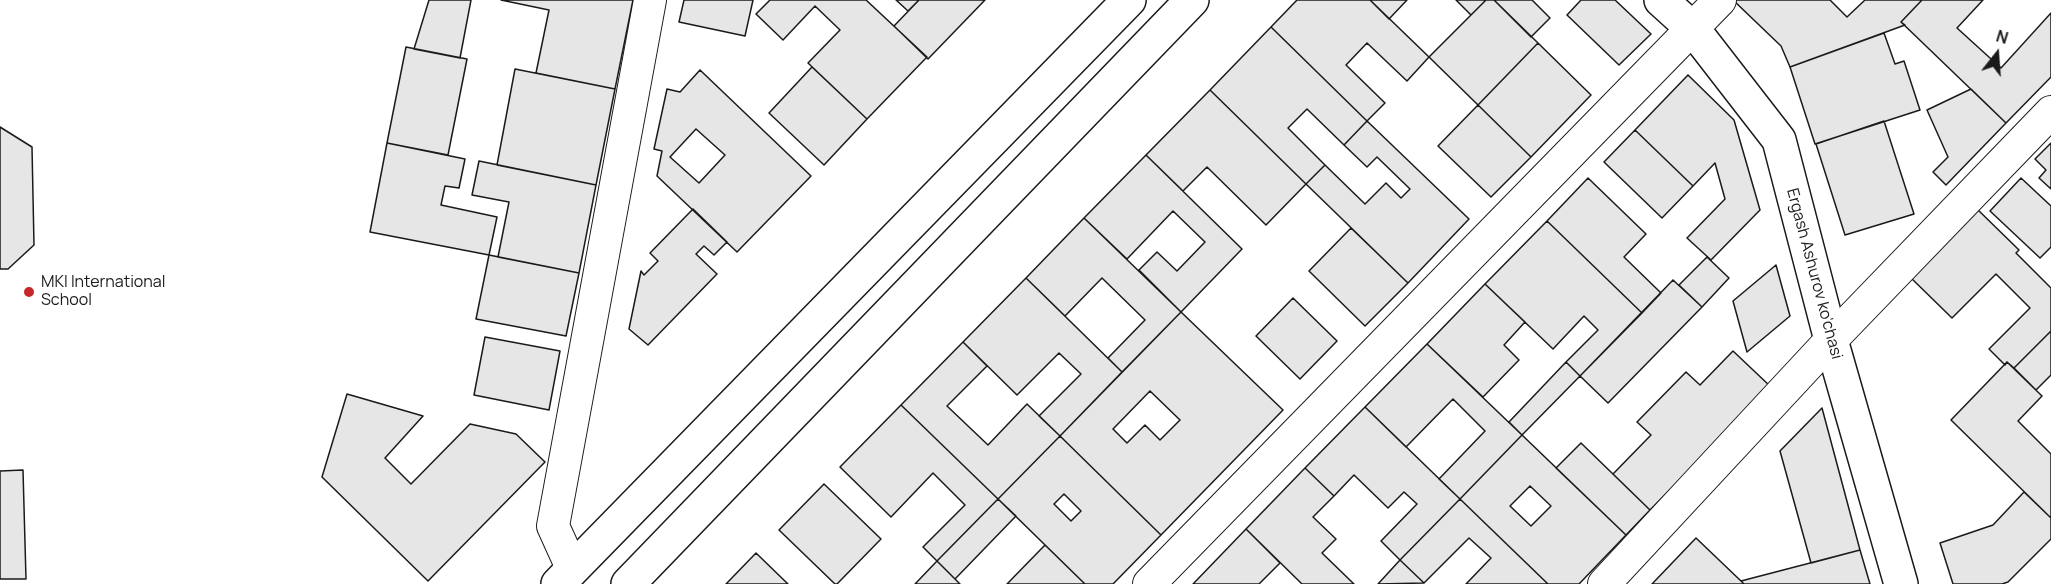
<!DOCTYPE html>
<style>
body{margin:0}
#map{position:relative;width:2051px;height:584px;overflow:hidden;background:#fff;font-family:Manrope,sans-serif}
canvas{display:block}
.north{position:absolute;left:1967px;top:24px;width:60px;height:60px;-webkit-text-stroke:4px #fff;paint-order:stroke;rotate:17deg;font-size:16px;font-weight:700;line-height:24px;text-align:center;color:#1a1a1a}
.north::after{content:'';display:block;margin:auto;width:21px;height:27px;background:#1a1a1a;clip-path:polygon(50% 0,100% 100%,50% 72%,0 100%)}
</style>
<div id="map">
<canvas width="2051" height="584"></canvas>
<div class="north">N</div>
</div>
<script>
const ctx = document.querySelector('canvas').getContext('2d');
ctx.lineJoin = 'round';
function paint(path, color) { ctx.fillStyle = color; ctx.fill(path, 'evenodd'); }
const toPath = rows => new Path2D(rows.map(r => 'M' + r).join(''));
function trace(path, color, width, dash) { ctx.strokeStyle = color; ctx.lineWidth = width; ctx.lineCap = dash ? 'butt' : 'round'; ctx.setLineDash(dash || []); ctx.stroke(path); }
function drawText(font, color, halo, rows, align = 'center') {
  ctx.font = font + ' Manrope,sans-serif'; ctx.lineWidth = 4.5; ctx.setLineDash([]); ctx.textBaseline = 'middle'; ctx.strokeStyle = halo; ctx.fillStyle = color; for (const [text, x, y, turn = 0] of rows) {
    ctx.save(); ctx.translate(x, y); ctx.rotate((+turn || 0) * Math.PI / 180); ctx.textAlign = isNaN(turn) ? turn : align; if (halo) ctx.strokeText(text, 0, 0); ctx.fillText(text, 0, 0); ctx.restore();
  }
}
const building = toPath([
 [429,0,471,0,460,58,414,49,429,0],
 [501,0,633,0,615,89,536,73,549,10,501,0],
 [684,0,753,0,745,36,679,22,684,0],
 [770,0,866,0,927,57,867,119,808,63,840,30,815,6,783,40,756,14,770,0],
 [896,0,919,0,908,11,896,0],
 [919,0,985,0,928,59,894,26,919,0],
 [1297,0,1370,0,1429,57,1407,81,1367,43,1346,65,1385,103,1367,121,1271,27,1297,0],
 [1370,0,1407,0,1389,19,1370,0],
 [1456,0,1486,0,1471,15,1456,0],
 [1486,0,1494,0,1538,43,1478,105,1429,57,1486,0],
 [1494,0,1532,0,1550,18,1531,37,1494,0],
 [1581,0,1615,0,1651,34,1619,65,1567,15,1581,0],
 [1733,0,1830,0,1847,17,1865,0,1922,0,1901,22,1905,25,1790,67,1781,46,1733,0],
 [1922,0,1983,0,1957,28,2001,68,2051,13,2051,77,2006,123,1901,22,1922,0],
 [1271,27,1367,121,1344,145,1307,109,1288,128,1325,165,1306,184,1210,90,1271,27],
 [1884,33,1895,64,1904,61,1920,110,1815,144,1790,67,1884,33],
 [1538,43,1591,95,1531,157,1478,105,1538,43],
 [406,47,467,59,448,155,387,143,406,47],
 [812,67,867,119,824,165,769,113,812,67],
 [515,69,615,89,596,185,497,165,515,69],
 [700,70,811,176,737,252,657,176,662,151,654,149,667,89,680,92,700,70],
 [696,129,725,155,699,183,670,157,696,129],
 [1688,75,1734,120,1760,210,1711,260,1687,238,1725,199,1715,163,1693,186,1635,130,1688,75],
 [1971,89,2006,123,1946,185,1933,172,1948,157,1927,110,1971,89],
 [1210,90,1306,184,1266,225,1207,167,1183,191,1146,155,1210,90],
 [1478,105,1531,157,1491,197,1438,146,1478,105],
 [1367,121,1469,219,1408,283,1306,184,1325,165,1365,204,1386,183,1401,198,1410,189,1377,157,1367,167,1344,145,1367,121],
 [1884,121,1914,214,1845,235,1816,144,1884,121],
 [0,127,32,147,34,245,8,269,0,269,0,127],
 [1635,130,1693,186,1662,218,1604,162,1635,130],
 [387,143,465,159,459,188,445,186,441,205,497,217,489,255,370,232,387,143],
 [2051,143,2051,189,2039,178,2046,170,2035,159,2051,143],
 [1146,155,1242,249,1181,312,1139,270,1157,252,1177,271,1205,242,1173,211,1127,259,1084,218,1146,155],
 [479,161,596,185,579,273,498,257,509,202,472,195,479,161],
 [1588,178,1646,234,1624,257,1661,293,1642,313,1547,221,1588,178],
 [2021,178,2051,206,2051,247,2040,258,1990,211,2021,178],
 [1976,208,2019,250,2016,253,2051,288,2051,331,2014,368,2007,362,2005,365,1989,349,2030,308,1996,274,1952,318,1909,276,1976,208],
 [693,209,727,242,714,255,704,246,696,254,717,274,648,345,629,329,641,271,644,275,658,261,650,253,693,209],
 [1084,218,1181,312,1122,372,1108,358,1145,320,1102,278,1065,316,1026,278,1084,218],
 [1547,221,1642,313,1580,376,1566,362,1598,330,1584,316,1553,349,1485,284,1547,221],
 [1351,228,1408,283,1365,326,1309,271,1351,228],
 [489,255,579,273,566,336,476,319,489,255],
 [1707,257,1729,278,1702,307,1679,285,1707,257],
 [1776,265,1790,316,1747,352,1733,301,1776,265],
 [1026,278,1122,372,1060,436,1039,416,1081,374,1059,353,1017,395,963,342,1026,278],
 [1673,280,1702,307,1608,403,1580,376,1673,280],
 [1485,284,1525,322,1504,345,1519,360,1483,397,1427,344,1485,284],
 [1293,298,1337,341,1300,379,1256,336,1293,298],
 [1181,312,1283,410,1161,535,1060,436,1181,312],
 [1150,391,1180,420,1160,440,1145,425,1127,443,1113,429,1150,391],
 [2051,331,2051,375,2036,390,2014,368,2051,331],
 [485,337,560,351,549,410,474,395,485,337],
 [963,342,987,366,947,406,988,445,1027,404,1060,436,998,499,901,405,963,342],
 [1427,344,1522,435,1460,499,1439,479,1485,431,1453,399,1406,447,1365,407,1427,344],
 [1733,351,1771,387,1650,510,1613,474,1651,435,1637,422,1686,372,1700,385,1733,351],
 [1566,362,1580,376,1522,435,1509,422,1566,362],
 [2007,362,2042,396,2018,421,2051,454,2051,518,1951,420,2007,362],
 [347,394,423,416,385,458,411,484,470,424,516,434,545,462,428,581,322,477,347,394],
 [901,405,998,499,937,561,923,547,965,505,933,473,891,517,840,467,901,405],
 [1365,407,1460,499,1400,560,1381,541,1417,504,1404,492,1388,508,1354,475,1334,496,1305,468,1365,407],
 [1822,408,1860,550,1811,563,1780,451,1822,408],
 [1522,435,1626,535,1579,584,1548,584,1460,499,1522,435],
 [1530,486,1551,506,1531,526,1510,506,1530,486],
 [1060,436,1161,535,1113,584,1085,584,998,499,1060,436],
 [1064,494,1081,511,1071,521,1054,504,1064,494],
 [1581,443,1650,510,1626,535,1556,468,1581,443],
 [1305,468,1334,496,1313,517,1336,539,1322,553,1354,584,1302,584,1246,529,1305,468],
 [23,470,26,579,0,579,0,471,23,470],
 [824,484,881,539,837,584,835,584,779,530,824,484],
 [2024,492,2051,518,2051,539,2008,582,2002,584,1953,584,1940,543,1993,525,2024,492],
 [998,499,1016,516,955,579,937,561,998,499],
 [1460,499,1548,584,1466,584,1491,558,1469,538,1424,583,1400,560,1460,499],
 [1246,529,1280,563,1259,584,1193,584,1246,529],
 [1696,538,1741,581,1744,584,1652,584,1696,538],
 [1045,545,1085,584,1007,584,1045,545],
 [1860,550,1870,584,1744,584,1741,581,1860,550],
 [756,553,788,584,726,584,756,553],
 [1400,560,1424,583,1378,584,1400,560],
 [937,561,960,584,915,584,937,561]
]);
paint(building, '#e6e6e6');
trace(building, '#1a1a1a', 1.5);
const street = toPath([
 [572,568,553,526,650,0],
 [1149,584,1720,0],
 [1604,584,1831,340,2051,112]
]);
const secondary = toPath([
 [1661,0,1693,29,1779,140,1831,340,1901,584],
 [558,584,1129,0],
 [628,584,1192,0]
]);
trace(street, '#1a1a1a', 34);
trace(secondary, '#1a1a1a', 36);
trace(street, '#fff', 32);
trace(secondary, '#fff', 33);
for (const [x, y, r, color] of [
 [29,292,6,"#c62828"]
]) { const dot = new Path2D(); dot.arc(x, y, r, 0, 2 * Math.PI); ctx.fillStyle = color; ctx.fill(dot); trace(dot, '#fff', 2); }
drawText('16px', '#1a1a1a', '#fff', [
 ["Ergash Ashurov ko'chasi",1814,274,75]
]);
drawText('16px', '#1a1a1a', '#fff', [
 ["MKI International",41,283],
 ["School",41,301]
], 'left');
</script>
